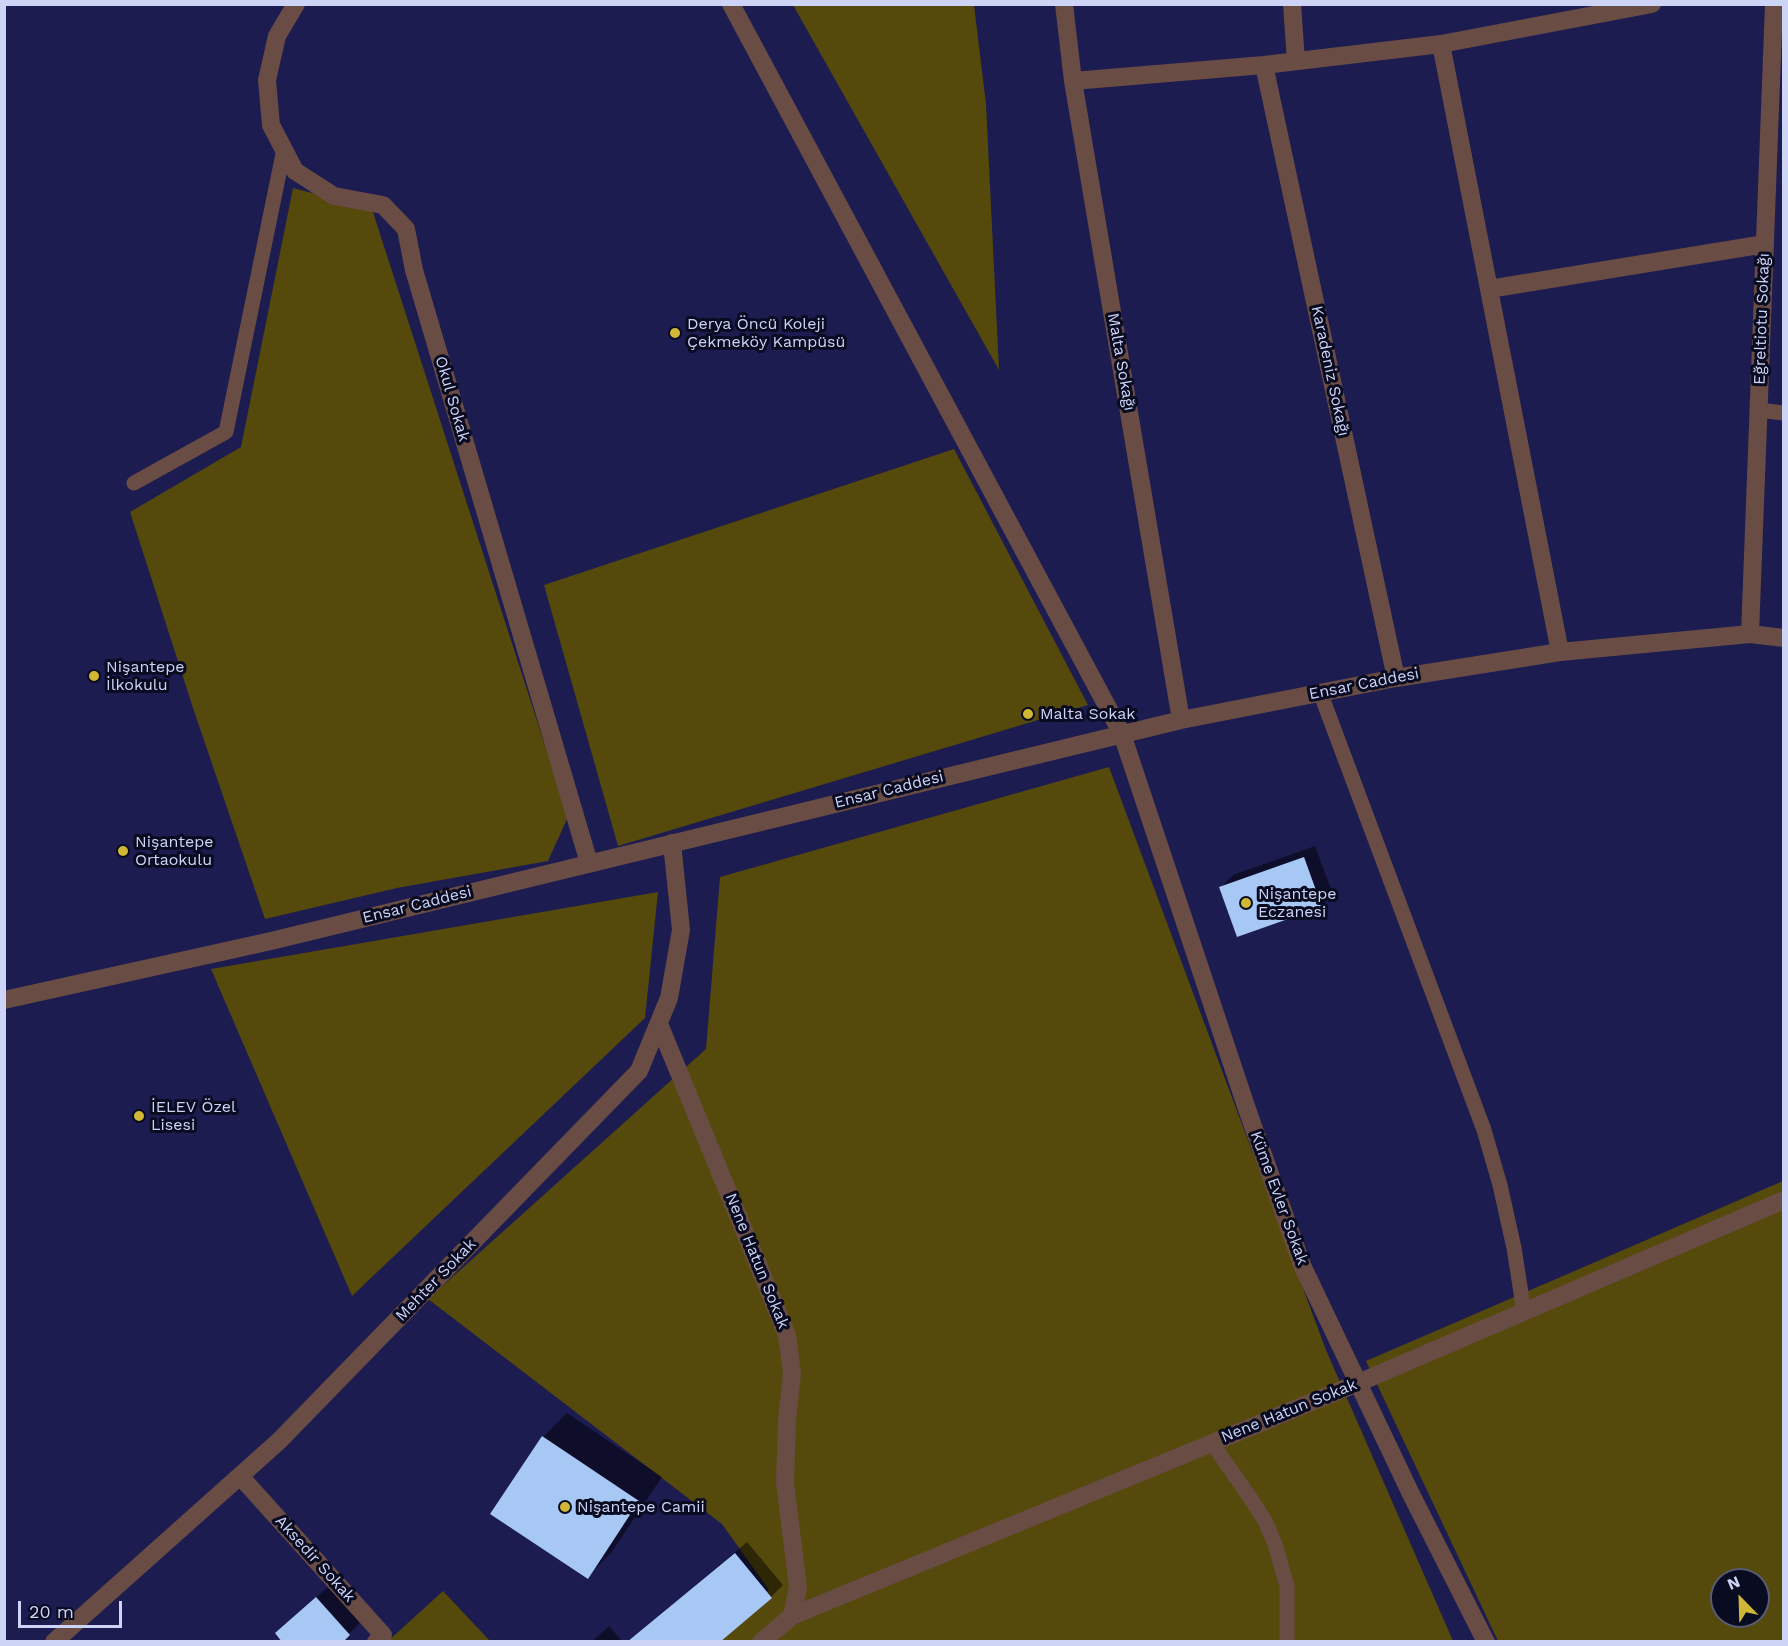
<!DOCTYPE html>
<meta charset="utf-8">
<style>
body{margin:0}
#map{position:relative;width:1788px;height:1646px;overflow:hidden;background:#1c1c50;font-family:"Work Sans",sans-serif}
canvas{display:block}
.frame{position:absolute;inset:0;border:6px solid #ced4f5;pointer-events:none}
.north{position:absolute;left:1710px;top:1568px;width:60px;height:60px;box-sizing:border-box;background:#090b21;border:2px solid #585b76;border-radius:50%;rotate:337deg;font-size:16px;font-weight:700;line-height:24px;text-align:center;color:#ced4f5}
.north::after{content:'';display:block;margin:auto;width:21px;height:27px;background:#d0b736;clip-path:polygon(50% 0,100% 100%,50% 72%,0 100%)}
.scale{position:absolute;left:18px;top:1601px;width:104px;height:27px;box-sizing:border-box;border:3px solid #ced4f5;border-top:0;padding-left:8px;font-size:18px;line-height:21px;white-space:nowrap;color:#ced4f5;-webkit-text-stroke:4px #090b21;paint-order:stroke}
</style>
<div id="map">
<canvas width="1788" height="1646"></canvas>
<div class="frame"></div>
<div class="north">N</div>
<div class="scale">20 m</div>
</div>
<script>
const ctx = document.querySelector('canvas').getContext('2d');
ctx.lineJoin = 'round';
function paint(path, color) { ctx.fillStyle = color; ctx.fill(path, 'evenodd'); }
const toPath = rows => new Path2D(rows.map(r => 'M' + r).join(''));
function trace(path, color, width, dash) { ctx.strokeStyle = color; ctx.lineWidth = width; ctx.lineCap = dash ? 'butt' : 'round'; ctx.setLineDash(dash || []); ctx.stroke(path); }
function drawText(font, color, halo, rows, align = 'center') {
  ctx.font = font + ' "Work Sans",sans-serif'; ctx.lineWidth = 6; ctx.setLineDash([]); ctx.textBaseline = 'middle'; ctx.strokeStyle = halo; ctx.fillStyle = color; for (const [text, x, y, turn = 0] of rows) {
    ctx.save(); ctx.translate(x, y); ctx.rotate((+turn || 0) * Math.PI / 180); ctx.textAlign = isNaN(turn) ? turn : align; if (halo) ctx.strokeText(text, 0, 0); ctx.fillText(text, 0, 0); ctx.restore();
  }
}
paint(toPath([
 [793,5,974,5,986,104,999,370],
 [293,188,372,209,568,817,548,861,397,888,265,919,193,708,130,512,241,447],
 [954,449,1088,705,618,846,544,585],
 [1109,767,1326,1350,1453,1641,681,1641,769,1590,722,1524,428,1299,706,1049,720,877],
 [658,892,645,1018,352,1296,211,969],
 [1783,1181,1783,1641,1498,1641,1366,1361],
 [1722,1580,1758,1580,1758,1616,1722,1616],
 [443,1591,490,1641,387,1642]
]), '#55490b');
paint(toPath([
 [1315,846,1333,894,1321,906,1221,887,1233,875],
 [567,1413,662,1477,611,1553,587,1577,543,1437],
 [747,1542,783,1585,771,1597,717,1642,628,1642],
 [329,1586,361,1622,341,1642,289,1622],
 [609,1626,623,1642,591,1642]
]), '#0007');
paint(toPath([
 [1304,857,1322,907,1237,937,1219,887],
 [542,1436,639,1501,588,1579,490,1514],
 [735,1553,772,1598,720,1642,627,1642],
 [316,1597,350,1635,343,1642,282,1642,275,1633]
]), '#a7c7f5');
trace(toPath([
 [1758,410,1784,413],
 [134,483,226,432,284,149],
 [1320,692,1484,1130,1500,1185,1514,1248,1524,1312],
 [1212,1443,1251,1499,1265,1521,1275,1544,1287,1586,1287,1642]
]), '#694c44', 15);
trace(toPath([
 [296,4,277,36,267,80,271,125,295,171,334,196,383,205,406,229,414,270,589,863],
 [731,4,1122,734,1247,1109,1302,1265,1411,1494,1486,1642],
 [1064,4,1073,81,1181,720],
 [1292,4,1296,61],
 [1441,44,1560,652],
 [1264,65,1396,678],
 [1073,81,1264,65,1441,44,1652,4],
 [1489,289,1765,244],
 [1750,634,1774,4],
 [4,1000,271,941,1181,720,1396,678,1560,652,1750,634,1784,638],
 [659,1024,787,1335,792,1373,787,1421,785,1483,798,1587,792,1616,761,1642],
 [240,1476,383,1635,376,1642],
 [792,1616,1358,1383,1784,1200],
 [54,1642,279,1441,639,1071,669,998,681,930,672,843]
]), '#694c44', 18);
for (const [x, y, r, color] of [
 [675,333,6,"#d0b736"],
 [94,676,6,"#d0b736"],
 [1028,714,6,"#d0b736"],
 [123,851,6,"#d0b736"],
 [1246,903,6,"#d0b736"],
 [139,1116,6,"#d0b736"],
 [565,1507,6,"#d0b736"]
]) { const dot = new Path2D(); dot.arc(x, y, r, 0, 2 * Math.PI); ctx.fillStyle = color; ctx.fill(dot); trace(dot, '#090b21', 2); }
drawText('16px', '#ced4f5', '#090b21', [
 ["Eğreltiotu Sokağı",1762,319,-88],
 ["Malta Sokağı",1121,362,80],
 ["Karadeniz Sokağı",1330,371,78],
 ["Okul Sokak",452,399,74],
 ["Ensar Caddesi",1364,684,-11],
 ["Ensar Caddesi",889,790,-14],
 ["Ensar Caddesi",417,905,-14],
 ["Küme Evler Sokak",1279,1198,70],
 ["Nene Hatun Sokak",757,1261,68],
 ["Mehter Sokak",436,1280,-46],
 ["Nene Hatun Sokak",1289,1411,-22],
 ["Aksedir Sokak",315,1559,48]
]);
drawText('16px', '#ced4f5', '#090b21', [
 ["Derya Öncü Koleji",687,324],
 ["Çekmeköy Kampüsü",687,342],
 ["Nişantepe",106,667],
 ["İlkokulu",106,685],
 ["Malta Sokak",1040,714],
 ["Nişantepe",135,842],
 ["Ortaokulu",135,860],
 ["Nişantepe",1258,894],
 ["Eczanesi",1258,912],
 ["İELEV Özel",151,1107],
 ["Lisesi",151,1125],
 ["Nişantepe Camii",577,1507]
], 'left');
</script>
